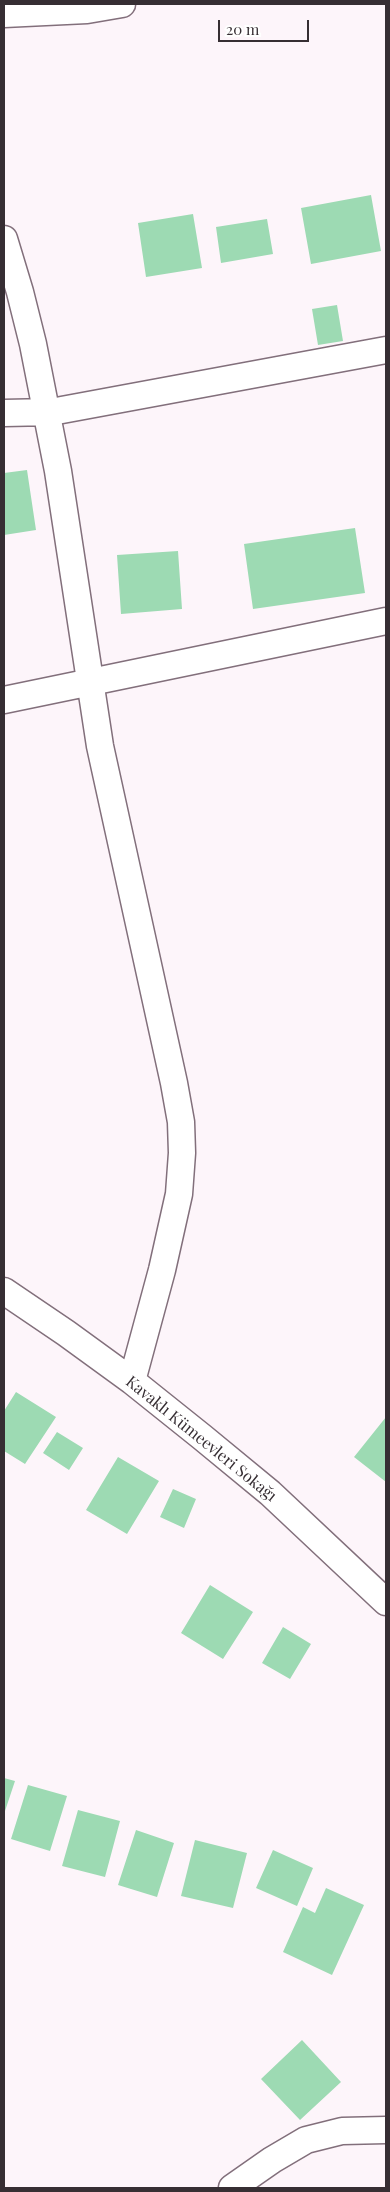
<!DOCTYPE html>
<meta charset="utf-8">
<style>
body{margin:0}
#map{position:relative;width:390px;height:2192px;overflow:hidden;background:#fdf5fa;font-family:"Playfair Display",serif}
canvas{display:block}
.frame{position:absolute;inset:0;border:5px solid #362e33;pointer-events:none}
.scale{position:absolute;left:218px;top:20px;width:91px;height:22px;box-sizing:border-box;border:2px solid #362e33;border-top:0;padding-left:6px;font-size:15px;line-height:18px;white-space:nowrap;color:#362e33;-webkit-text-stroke:4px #fff;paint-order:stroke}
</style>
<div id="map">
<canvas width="390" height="2192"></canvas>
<div class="frame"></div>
<div class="scale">20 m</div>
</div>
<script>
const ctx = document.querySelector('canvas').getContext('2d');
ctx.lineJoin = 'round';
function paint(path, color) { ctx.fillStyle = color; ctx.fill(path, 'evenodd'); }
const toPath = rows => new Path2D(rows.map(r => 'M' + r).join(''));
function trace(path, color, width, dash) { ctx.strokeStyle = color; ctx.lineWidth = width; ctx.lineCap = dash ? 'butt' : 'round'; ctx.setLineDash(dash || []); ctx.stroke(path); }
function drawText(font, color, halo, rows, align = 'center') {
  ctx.font = font + ' "Playfair Display",serif'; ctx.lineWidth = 4; ctx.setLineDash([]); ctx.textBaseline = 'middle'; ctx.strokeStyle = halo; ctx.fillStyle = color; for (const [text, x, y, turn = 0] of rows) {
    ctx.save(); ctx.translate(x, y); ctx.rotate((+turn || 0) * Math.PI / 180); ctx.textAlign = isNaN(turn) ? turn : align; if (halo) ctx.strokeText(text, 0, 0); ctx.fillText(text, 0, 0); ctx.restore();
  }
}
paint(toPath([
 [371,195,381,251,311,264,301,208],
 [193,214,202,268,146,277,138,223],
 [267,219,273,254,221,263,216,227],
 [337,305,343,341,318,345,312,309],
 [27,470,36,530,4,535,4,473],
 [355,528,365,593,253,609,244,544],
 [178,551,182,609,121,614,117,555],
 [16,1392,56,1417,25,1464,4,1451,4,1411],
 [386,1417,386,1482,354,1457],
 [57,1432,83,1448,69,1470,43,1453],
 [118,1457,159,1481,127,1534,86,1510],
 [173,1489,196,1499,184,1528,160,1517],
 [210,1585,253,1612,223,1659,181,1633],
 [283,1627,311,1644,290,1679,262,1663],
 [4,1778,15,1781,4,1814],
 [28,1785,67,1796,50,1851,11,1839],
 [78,1810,120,1821,105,1877,62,1866],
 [136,1830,174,1843,157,1897,118,1885],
 [195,1840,247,1853,233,1908,181,1896],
 [273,1850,313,1868,297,1906,256,1888],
 [326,1888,364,1905,332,1975,283,1952,303,1907,315,1913],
 [302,2040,341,2082,300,2120,261,2079]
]), '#9ddab3');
const minor = toPath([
 [4,14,87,10,122,4],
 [4,239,20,292,33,344,58,471,100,746,174,1083,181,1122,182,1153,179,1194,162,1270,132,1381],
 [4,413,51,412,386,350],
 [4,700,386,621],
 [4,1291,66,1333,132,1381,202,1437,270,1493,386,1602],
 [232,2188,272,2160,306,2140,342,2131,386,2130]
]);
trace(minor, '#826f7b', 29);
trace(minor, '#fff', 26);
drawText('16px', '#362e33', '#fff', [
 ["Kavaklı Kümeevleri Sokağı",201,1439,39]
]);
</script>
